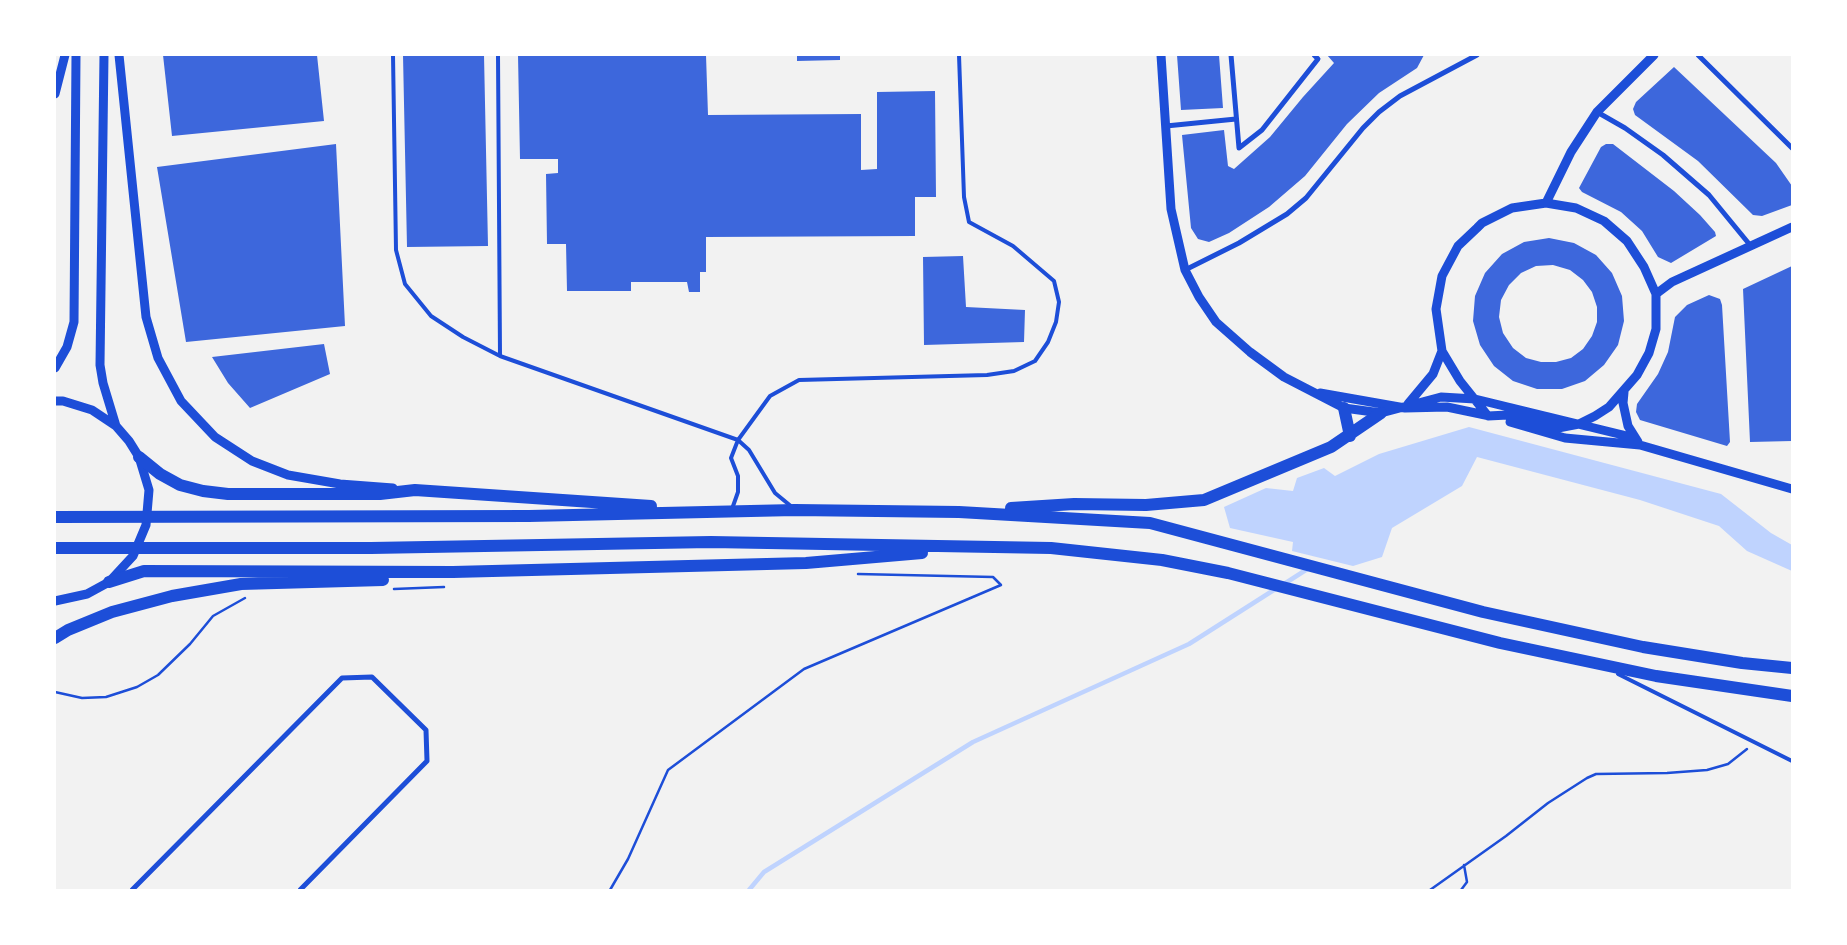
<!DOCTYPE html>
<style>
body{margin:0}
#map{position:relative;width:1847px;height:945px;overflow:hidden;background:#f2f2f2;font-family:Montserrat,sans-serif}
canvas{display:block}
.frame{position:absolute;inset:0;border:56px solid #fff;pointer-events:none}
</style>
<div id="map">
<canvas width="1847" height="945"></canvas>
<div class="frame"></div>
</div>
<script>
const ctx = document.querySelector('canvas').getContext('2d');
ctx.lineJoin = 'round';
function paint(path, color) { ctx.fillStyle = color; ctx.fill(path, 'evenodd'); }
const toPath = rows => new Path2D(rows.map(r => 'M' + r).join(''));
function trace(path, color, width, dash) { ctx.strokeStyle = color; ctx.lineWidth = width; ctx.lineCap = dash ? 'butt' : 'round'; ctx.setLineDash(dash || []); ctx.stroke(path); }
paint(toPath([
 [1469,427,1721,494,1771,533,1792,545,1792,571,1747,551,1719,526,1640,500,1477,457,1462,486,1392,528,1382,557,1353,566,1292,551,1293,542,1230,528,1224,507,1266,488,1293,491,1297,478,1324,468,1335,476,1379,454]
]), '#bfd3fe');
trace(toPath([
 [1284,584,1309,568],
 [749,890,764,872,973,742,1189,644,1277,588]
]), '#bfd3fe', 4.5);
paint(toPath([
 [163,55,317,55,324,121,172,136],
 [403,55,484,55,488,246,407,247],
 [518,55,706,55,708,115,861,114,861,170,877,169,877,92,935,91,936,197,915,197,915,236,706,237,706,272,700,272,700,292,689,292,687,282,631,282,631,291,567,291,566,244,547,244,546,174,558,173,558,159,520,159],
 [797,55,840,55,840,60,797,61],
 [1177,55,1219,55,1223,108,1181,110],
 [1327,55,1424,55,1417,68,1379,93,1347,124,1305,176,1269,207,1229,233,1209,242,1198,239,1191,228,1182,135,1224,130,1228,166,1234,169,1270,137,1303,97,1334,63],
 [1674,67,1776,163,1792,186,1792,205,1762,216,1753,215,1698,161,1635,115,1633,109,1636,102],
 [336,144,345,326,186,342,157,167],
 [1606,144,1613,144,1674,191,1700,215,1715,232,1716,236,1671,263,1658,257,1642,231,1621,212,1582,192,1579,188,1601,147],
 [1549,238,1574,243,1596,255,1612,273,1622,296,1624,321,1618,345,1604,365,1585,381,1562,389,1537,389,1513,381,1494,366,1480,345,1473,321,1475,296,1485,273,1502,254,1524,242],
 [1553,265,1570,270,1583,280,1592,292,1597,307,1597,322,1592,336,1583,349,1571,358,1556,362,1541,362,1526,358,1513,348,1503,333,1499,317,1501,300,1509,285,1521,273,1536,266],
 [963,256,966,307,1025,310,1024,342,924,345,923,257],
 [1792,266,1792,441,1750,442,1743,289],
 [1709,295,1720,299,1722,305,1730,442,1727,446,1640,420,1636,412,1637,404,1658,374,1668,352,1675,317,1687,305],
 [324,344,330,374,250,408,228,383,212,357]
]), '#3d67dc');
trace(toPath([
 [394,589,444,587],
 [55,692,82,698,106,697,137,687,158,675,190,644,213,616,245,598],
 [610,890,628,859,668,770,804,669,1001,585,993,577,858,574],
 [1430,890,1506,836,1548,803,1587,778,1596,774,1667,773,1707,770,1728,764,1747,749],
 [1461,890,1467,882,1464,865]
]), '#1d4ed8', 2.5);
trace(toPath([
 [393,55,396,250,405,284,431,316,463,337,500,356,738,440,731,458,738,476,738,492,732,509],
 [498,55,500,356],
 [792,507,775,493,749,450,738,440,770,396,799,380,987,375,1014,371,1035,361,1048,342,1056,322,1059,302,1054,281,1013,246,969,222,964,197,959,55],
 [1618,674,1792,761]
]), '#1d4ed8', 4);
trace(toPath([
 [1231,55,1239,148,1262,130,1318,59,1314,55],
 [1698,55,1792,148],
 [1597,112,1625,128,1663,155,1709,195,1750,245],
 [1166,126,1236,119],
 [1185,270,1239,243,1287,214,1306,198,1363,128,1379,112,1400,96,1477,55],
 [132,890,342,678,372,677,426,730,427,761,300,890]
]), '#1d4ed8', 5);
trace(toPath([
 [104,55,100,365,103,383,116,426],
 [119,55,146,317,158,358,181,401,215,437,252,461,288,475,340,484,393,488],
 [1161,55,1171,209,1185,270,1199,297,1216,322,1250,352,1284,377,1344,408,1381,413,1441,397,1475,399,1623,435,1640,445],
 [55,94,65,55],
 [1546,203,1576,208,1604,221,1627,241,1644,267,1656,294,1656,329,1649,353,1637,375,1609,407,1595,416,1579,424,1558,428,1508,415,1488,416,1460,381,1442,351,1436,309,1442,276,1458,246,1477,228,1482,223,1512,208,1546,203],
 [1546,203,1571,152,1597,112,1654,55],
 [1656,294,1672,282,1792,227],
 [55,368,67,347,74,322,76,55],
 [1624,392,1623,403,1628,426,1638,442],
 [1320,393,1405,408,1447,407,1490,416],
 [55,401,63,401,92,410,116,426,129,441,139,457,149,490,146,525,133,556,109,582,87,594,55,601],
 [1408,404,1433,374,1442,351],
 [1510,422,1565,438,1640,445,1792,489]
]), '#1d4ed8', 9);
trace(toPath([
 [1344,408,1350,436],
 [139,457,160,474,180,485,203,491,228,494,380,494,415,490,651,506],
 [1011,508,1074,504,1146,505,1204,500,1331,447,1381,413],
 [55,517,529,516,795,510,959,512,1150,523,1483,612,1643,647,1742,663,1792,668],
 [55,548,371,548,711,542,1051,548,1162,560,1228,573,1500,643,1656,676,1792,696],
 [109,582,144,571,453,572,806,563,922,553],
 [55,638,68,630,112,612,172,596,241,584,383,580]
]), '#1d4ed8', 12);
</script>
